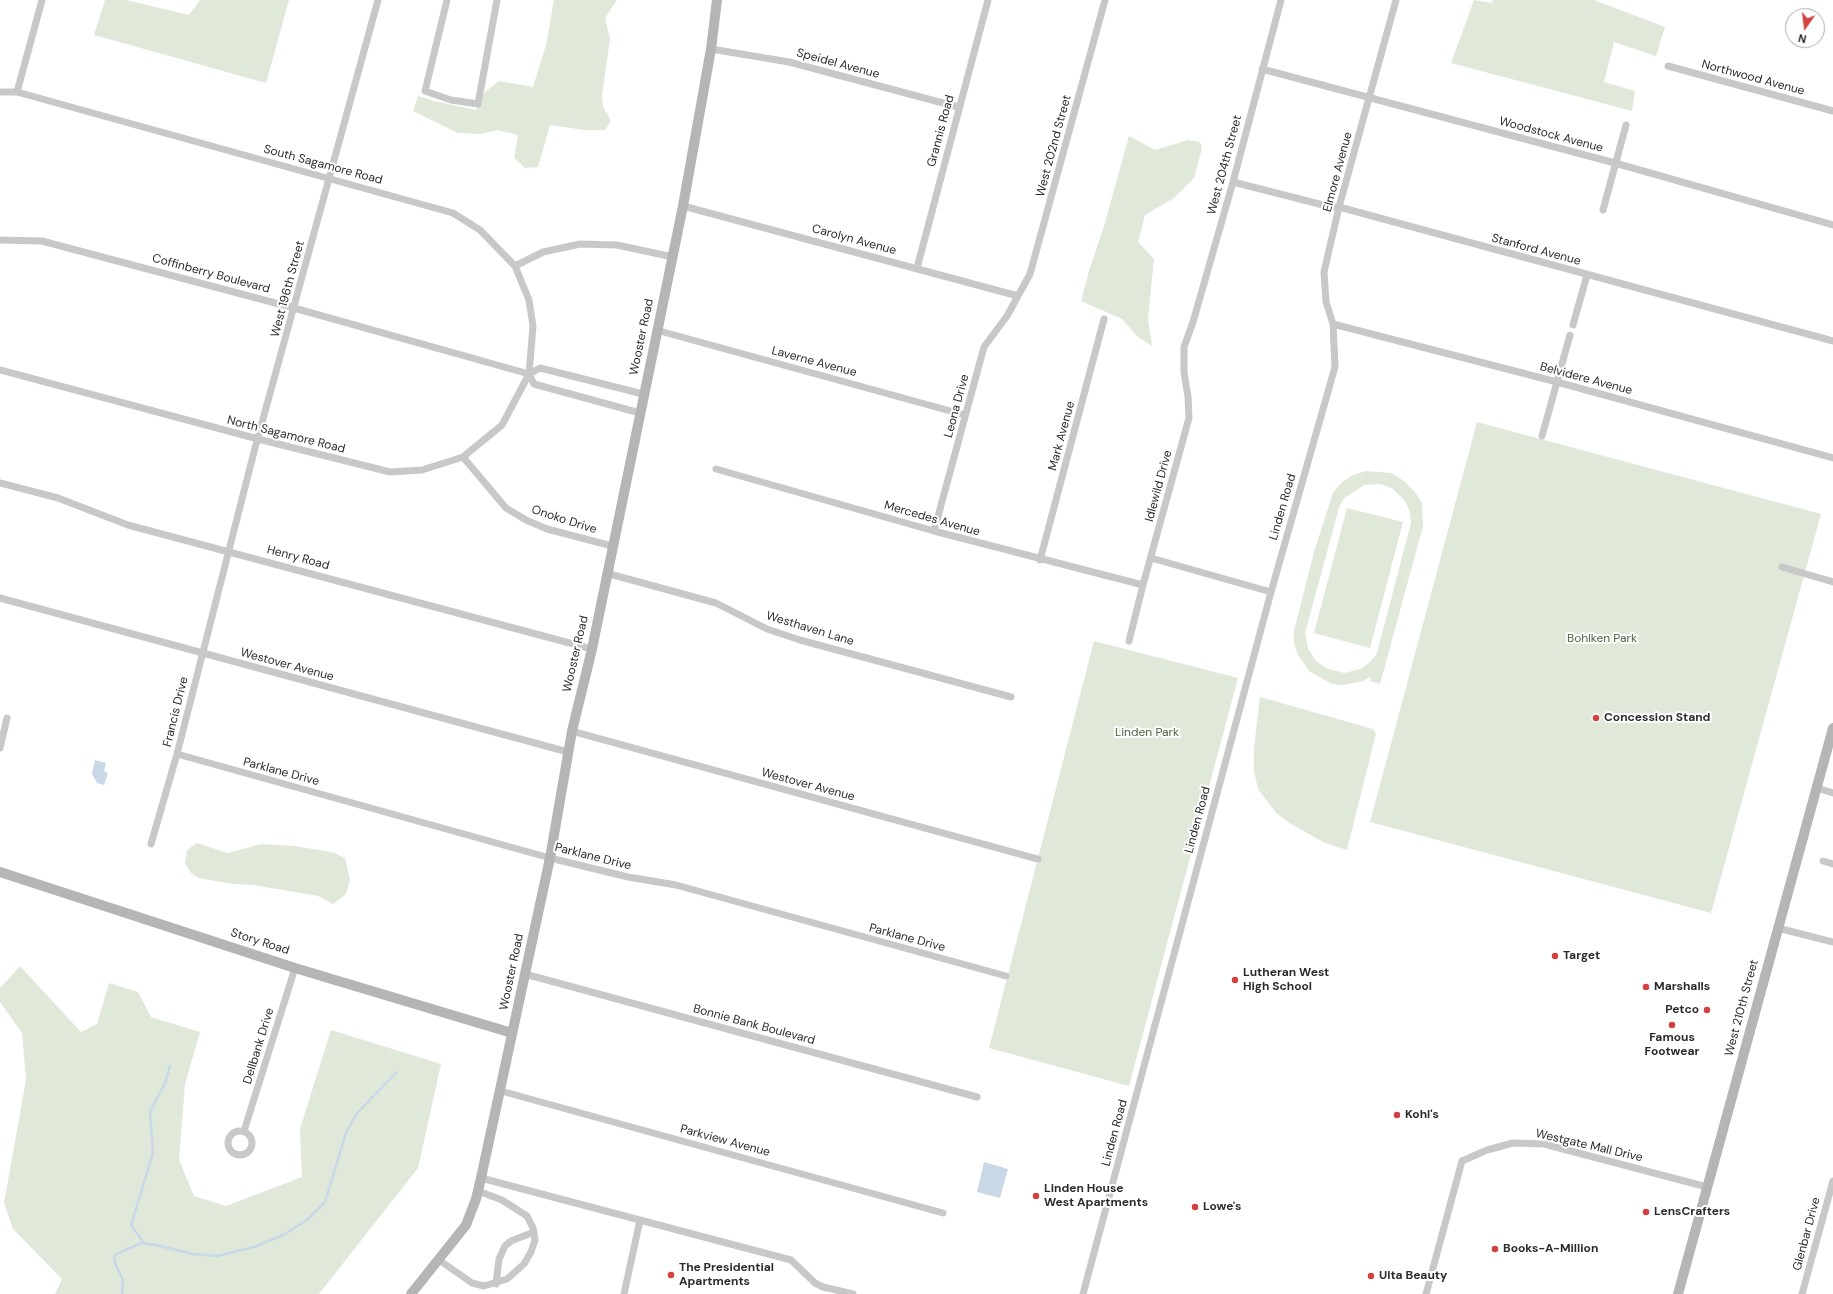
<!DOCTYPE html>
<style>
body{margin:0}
#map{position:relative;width:1833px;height:1294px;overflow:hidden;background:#fff;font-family:"DM Sans",sans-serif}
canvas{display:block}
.north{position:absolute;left:1785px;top:8px;width:40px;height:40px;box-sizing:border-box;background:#fff;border:1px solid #aaa;border-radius:50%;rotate:194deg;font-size:11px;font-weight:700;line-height:16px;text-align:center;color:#2b2b2b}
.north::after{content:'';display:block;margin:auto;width:14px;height:18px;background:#d1413f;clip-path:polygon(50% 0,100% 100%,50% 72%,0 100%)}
</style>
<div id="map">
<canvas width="1833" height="1294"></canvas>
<div class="north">N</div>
</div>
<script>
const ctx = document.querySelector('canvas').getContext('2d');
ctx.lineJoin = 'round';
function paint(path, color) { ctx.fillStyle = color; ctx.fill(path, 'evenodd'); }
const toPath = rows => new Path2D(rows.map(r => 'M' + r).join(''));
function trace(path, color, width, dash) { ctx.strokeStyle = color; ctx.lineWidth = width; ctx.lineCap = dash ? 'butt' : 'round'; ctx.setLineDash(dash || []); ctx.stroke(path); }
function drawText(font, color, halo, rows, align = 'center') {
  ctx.font = font + ' "DM Sans",sans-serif'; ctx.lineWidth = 4; ctx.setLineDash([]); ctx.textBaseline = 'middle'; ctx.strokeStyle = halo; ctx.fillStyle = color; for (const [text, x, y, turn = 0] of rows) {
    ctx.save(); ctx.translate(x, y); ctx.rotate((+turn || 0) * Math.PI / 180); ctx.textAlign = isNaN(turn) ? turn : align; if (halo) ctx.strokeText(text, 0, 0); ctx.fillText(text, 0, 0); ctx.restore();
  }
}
paint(toPath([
 [105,0,126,0,189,15,200,0,289,0,266,83,94,35],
 [554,0,617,0,605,18,610,39,602,95,603,107,611,121,605,130,585,130,550,125,538,167,525,168,514,158,518,135,498,130,481,134,458,133,413,111,418,96,434,101,476,110,485,92,499,81,533,87,546,45],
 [1474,0,1492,3,1493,0,1594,0,1665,27,1656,56,1614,42,1604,82,1635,91,1632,111,1451,63],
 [1129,136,1155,150,1188,140,1200,142,1202,149,1194,178,1174,198,1145,215,1138,242,1154,259,1148,319,1152,346,1138,337,1122,319,1081,301,1089,271,1104,226],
 [1477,422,1821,514,1711,913,1370,822],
 [1366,471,1391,473,1404,481,1416,493,1422,504,1423,526,1380,684,1370,681,1371,676,1363,681,1343,685,1332,684,1309,671,1298,655,1294,643,1294,631,1314,552,1333,493,1341,483,1353,475],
 [1380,484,1392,488,1405,501,1410,512,1411,523,1377,653,1371,661,1361,669,1344,673,1326,668,1315,660,1308,648,1305,633,1339,508,1343,499,1364,485],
 [1347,508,1403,522,1370,648,1314,633],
 [1094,641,1238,678,1129,1086,989,1048],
 [1260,697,1373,729,1376,734,1347,850,1325,843,1291,824,1276,813,1258,789,1254,771,1254,748],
 [197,843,228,853,261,844,294,846,332,852,345,858,350,880,346,894,333,904,318,896,253,885,233,884,198,878,191,873,185,863,187,850],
 [20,966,81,1032,97,1024,109,983,138,992,151,1017,200,1032,185,1084,179,1160,194,1196,226,1206,302,1177,300,1129,331,1030,441,1064,418,1168,319,1294,55,1294,62,1279,13,1229,4,1203,26,1080,22,1033,0,1002,0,988]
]), '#e0e8da');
paint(toPath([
 [95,760,106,763,104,771,108,773,104,785,97,783,92,774],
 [984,1162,1008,1169,1000,1198,977,1192]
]), '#c8d8e6');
trace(toPath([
 [144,1243,131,1225,153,1153,150,1112,165,1083,170,1066],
 [122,1294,123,1286,122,1278,116,1266,114,1259,115,1255,141,1243,156,1245,193,1254,217,1256,254,1247,283,1235,307,1220,325,1202,346,1133,357,1113,397,1072]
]), '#c8d8e6', 2.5);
trace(toPath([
 [447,0,425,91,451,100,478,104,497,0],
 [711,49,789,62,958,107],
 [1668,66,1833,111],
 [1262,69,1615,163,1833,225],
 [0,92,17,92,453,213,480,230,515,266,529,300,533,326,529,374,502,425,463,457,422,470,390,472,258,439,0,370],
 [17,92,42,0],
 [1233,182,1331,207,1339,207,1833,341],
 [683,206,1018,296],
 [1603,210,1626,125],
 [0,240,42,241,294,308,529,374,540,368,643,394],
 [515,266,543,252,580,244,617,245,673,257],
 [917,268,988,0],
 [1333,324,1557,382,1833,458],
 [1573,325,1587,275],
 [656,330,965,415],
 [529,374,534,384,640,413],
 [1542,436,1570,335],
 [463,457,506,508,526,520,547,529,612,546],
 [716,469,934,531,1143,585],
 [0,483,58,498,128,525,592,649],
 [934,531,984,347,1007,316,1030,274,1105,0],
 [1151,558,1271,592],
 [1040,560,1104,319],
 [1782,567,1833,582],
 [606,573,716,603,767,629,800,640,1011,697],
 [0,598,568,752],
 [1129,641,1143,585,1189,418,1188,397,1184,372,1184,347,1193,322,1233,182,1281,0],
 [572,731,1038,859],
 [0,748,7,718],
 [177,754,550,858,628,877,676,885,1006,976],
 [1817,788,1833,793],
 [151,844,177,754,255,448,378,0],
 [1823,861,1833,864],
 [1778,928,1833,942],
 [525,974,977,1097],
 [501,1091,943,1213],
 [244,1131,295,968],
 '228 1143a12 12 0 1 1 24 0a12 12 0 1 1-24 0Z',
 [481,1178,791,1260,815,1283,823,1287,853,1294],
 [439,1260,472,1283,484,1286,507,1279,524,1264,531,1252,535,1240,533,1228,527,1216,502,1200,478,1191],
 [496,1284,499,1259,505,1246,511,1241,534,1232],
 [624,1294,640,1220],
 [1083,1294,1271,592,1335,367,1333,324,1326,302,1324,272,1339,207,1396,0],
 [1426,1294,1462,1161,1487,1150,1513,1143,1544,1144,1707,1187],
 [1802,1294,1833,1181]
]), '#c8c8c8', 7);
trace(toPath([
 [0,872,295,968,512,1033],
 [411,1294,466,1225,476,1199,481,1178,550,858,572,731,592,649,683,206,711,49,717,0],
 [1678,1294,1833,728]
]), '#b5b5b5', 10);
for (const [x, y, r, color] of [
 [1596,718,4,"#d1413f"],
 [1555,956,4,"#d1413f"],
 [1235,980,4,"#d1413f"],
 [1646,987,4,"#d1413f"],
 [1707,1010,4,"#d1413f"],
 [1672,1025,4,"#d1413f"],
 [1397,1115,4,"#d1413f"],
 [1036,1196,4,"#d1413f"],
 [1195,1207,4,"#d1413f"],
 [1646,1212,4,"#d1413f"],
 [1495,1249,4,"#d1413f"],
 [671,1275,4,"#d1413f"],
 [1371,1276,4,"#d1413f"]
]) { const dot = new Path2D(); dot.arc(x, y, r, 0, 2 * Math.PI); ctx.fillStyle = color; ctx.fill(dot); trace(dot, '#fff', 1.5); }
drawText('12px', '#2b2b2b', '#fff', [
 ["Speidel Avenue",838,64,15],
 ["Northwood Avenue",1753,78,15],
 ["Grannis Road",941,131,-75],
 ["Woodstock Avenue",1551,135,15],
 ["West 202nd Street",1054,146,-75],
 ["South Sagamore Road",323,165,15],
 ["West 204th Street",1225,165,-75],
 ["Elmore Avenue",1338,172,-75],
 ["Carolyn Avenue",854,240,15],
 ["Stanford Avenue",1536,250,15],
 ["Coffinberry Boulevard",211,274,15],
 ["West 196th Street",288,289,-75],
 ["Wooster Road",642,337,-78],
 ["Laverne Avenue",814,362,15],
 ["Belvidere Avenue",1586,379,15],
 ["Leona Drive",957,406,-75],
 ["North Sagamore Road",286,435,14],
 ["Mark Avenue",1062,436,-75],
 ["Idlewild Drive",1159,486,-75],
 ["Linden Road",1283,507,-74],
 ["Mercedes Avenue",932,519,16],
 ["Onoko Drive",564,520,18],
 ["Henry Road",298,558,15],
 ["Westhaven Lane",810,629,17],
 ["Wooster Road",576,654,-77],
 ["Westover Avenue",287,665,15],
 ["Francis Drive",176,712,-76],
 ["Parklane Drive",281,772,15],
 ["Westover Avenue",808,785,15],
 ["Linden Road",1198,820,-75],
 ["Parklane Drive",593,857,14],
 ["Parklane Drive",907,938,15],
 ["Story Road",260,942,18],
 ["Wooster Road",512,972,-78],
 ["West 210th Street",1742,1008,-75],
 ["Bonnie Bank Boulevard",754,1025,15],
 ["Dellbank Drive",259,1046,-73],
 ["Linden Road",1115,1133,-75],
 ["Parkview Avenue",725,1141,15],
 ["Westgate Mall Drive",1589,1146,13],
 ["Glenbar Drive",1807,1234,-75]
]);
drawText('12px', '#4c623e', '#fff', [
 ["Bohlken Park",1602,639],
 ["Linden Park",1147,733]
]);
drawText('bold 12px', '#2b2b2b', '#fff', [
 ["Concession Stand",1604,718],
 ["Target",1563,956],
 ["Lutheran West",1243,973],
 ["High School",1243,987],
 ["Marshalls",1654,987],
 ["Petco",1699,1010,"right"],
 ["Famous",1672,1038,"center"],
 ["Footwear",1672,1052,"center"],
 ["Kohl's",1405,1115],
 ["Linden House",1044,1189],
 ["West Apartments",1044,1203],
 ["Lowe's",1203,1207],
 ["LensCrafters",1654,1212],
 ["Books-A-Million",1503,1249],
 ["The Presidential",679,1268],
 ["Apartments",679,1282],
 ["Ulta Beauty",1379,1276]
], 'left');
</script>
